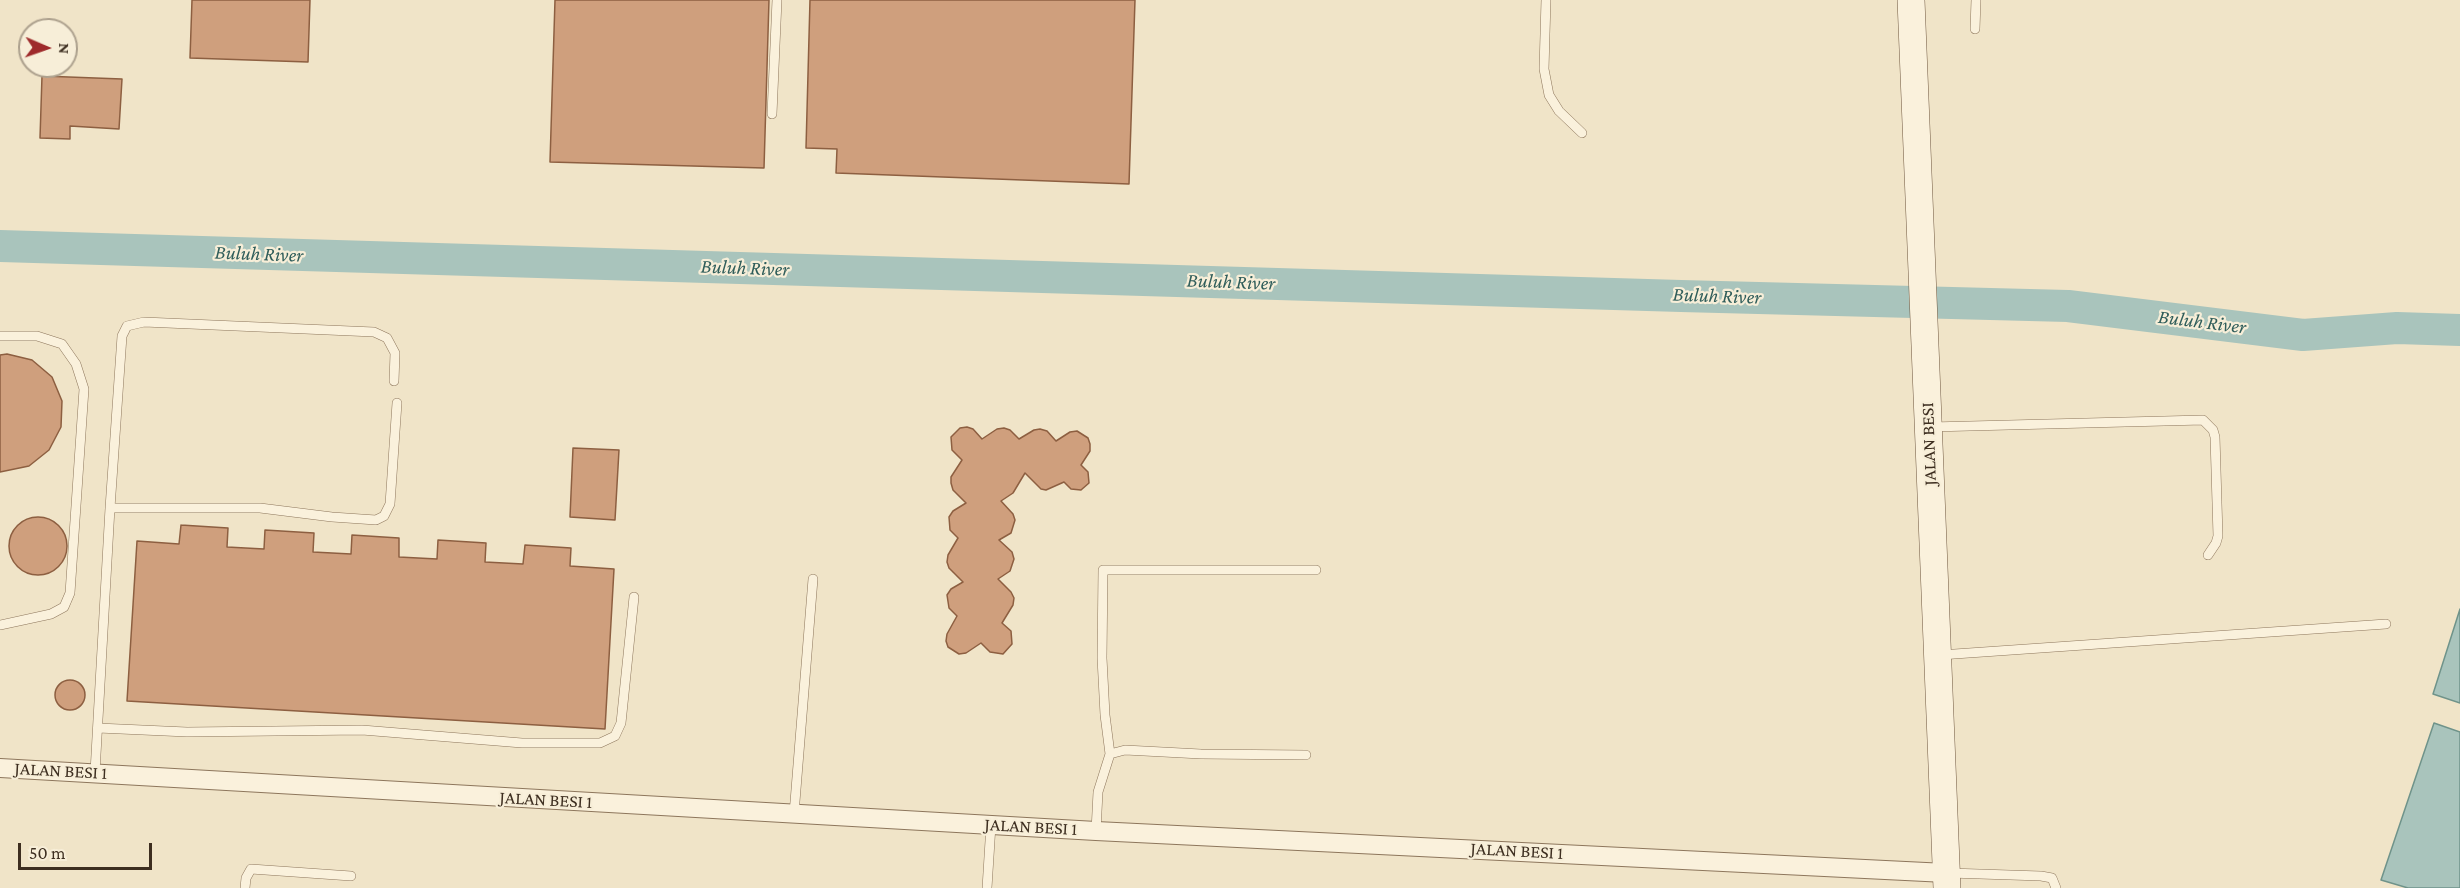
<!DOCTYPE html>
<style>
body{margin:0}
#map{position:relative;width:2460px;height:888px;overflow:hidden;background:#f0e4c8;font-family:"Crimson Pro",serif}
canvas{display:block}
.north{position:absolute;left:18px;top:18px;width:60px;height:60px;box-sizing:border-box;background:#f7eed8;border:2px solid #ada18e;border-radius:50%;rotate:92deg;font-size:16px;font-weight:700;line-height:24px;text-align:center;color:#3d2e20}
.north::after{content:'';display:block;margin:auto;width:21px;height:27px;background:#9e2a2b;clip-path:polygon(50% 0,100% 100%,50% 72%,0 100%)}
.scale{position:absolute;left:18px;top:843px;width:134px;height:27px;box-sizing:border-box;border:3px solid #3d2e20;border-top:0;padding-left:8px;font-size:18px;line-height:21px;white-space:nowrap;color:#3d2e20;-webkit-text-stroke:4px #f7eed8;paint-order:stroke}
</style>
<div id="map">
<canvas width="2460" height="888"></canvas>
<div class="north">N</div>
<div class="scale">50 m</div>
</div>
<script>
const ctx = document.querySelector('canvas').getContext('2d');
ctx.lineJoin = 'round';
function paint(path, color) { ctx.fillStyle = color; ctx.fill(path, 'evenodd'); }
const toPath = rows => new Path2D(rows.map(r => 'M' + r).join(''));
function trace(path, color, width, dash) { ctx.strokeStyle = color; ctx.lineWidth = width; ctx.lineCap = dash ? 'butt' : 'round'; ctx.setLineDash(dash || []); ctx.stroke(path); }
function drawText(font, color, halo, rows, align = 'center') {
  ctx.font = font + ' "Crimson Pro",serif'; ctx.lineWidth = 4.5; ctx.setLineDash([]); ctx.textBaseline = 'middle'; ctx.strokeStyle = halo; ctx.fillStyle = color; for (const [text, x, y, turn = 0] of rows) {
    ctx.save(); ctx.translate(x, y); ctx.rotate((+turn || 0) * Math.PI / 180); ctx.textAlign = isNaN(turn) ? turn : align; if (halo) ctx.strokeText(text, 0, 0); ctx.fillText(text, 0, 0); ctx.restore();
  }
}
const water = toPath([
 [2460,609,2460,703,2433,694,2460,609],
 [2434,723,2460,732,2460,888,2408,888,2381,880,2434,723]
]);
paint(water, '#a9c4bc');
trace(water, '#6f938a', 1.5);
trace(toPath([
 [0,246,1681,296,2068,306,2303,335,2397,328,2460,330]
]), '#a9c4bc', 32);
const building = toPath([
 [192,0,310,0,308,62,190,58,192,0],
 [555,0,769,0,764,168,550,162,555,0],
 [810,0,1135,0,1129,184,836,173,837,149,806,148,810,0],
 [42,76,122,79,119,129,70,126,70,139,40,138,42,76],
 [7,354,32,360,52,377,62,401,61,427,49,450,29,466,0,472,0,355,7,354],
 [967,427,973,429,982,439,997,429,1004,428,1010,430,1019,439,1034,430,1040,429,1047,431,1056,441,1070,432,1077,431,1088,438,1090,444,1090,451,1081,465,1088,472,1089,483,1081,490,1071,489,1064,482,1046,490,1041,489,1025,473,1013,493,1001,501,1013,514,1015,520,1011,533,999,540,1012,552,1014,559,1010,571,998,579,1011,592,1014,598,1013,605,1002,623,1011,631,1012,644,1003,654,990,652,981,643,966,653,959,654,948,647,946,641,947,634,957,616,949,608,947,595,951,589,963,582,949,568,947,562,948,555,958,538,950,530,949,517,953,511,966,503,953,490,951,483,951,477,962,460,952,450,951,437,960,428,967,427],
 [573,448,619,450,615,520,570,517,573,448],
 '9 546a29 29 0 1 1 58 0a29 29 0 1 1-58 0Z',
 [181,525,228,528,227,547,264,549,265,530,314,533,313,552,351,554,352,535,399,538,399,557,437,559,438,540,486,543,485,562,523,564,525,545,571,548,570,566,614,569,605,729,127,701,137,541,179,544,181,525],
 '55 695a15 15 0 1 1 30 0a15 15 0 1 1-30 0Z'
]);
paint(building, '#cf9f7d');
trace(building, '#8d5f41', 1.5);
const lane = toPath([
 [1546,0,1544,69,1549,95,1559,111,1582,133],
 [1975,29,1976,0],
 [772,114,777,0],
 [0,336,37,336,62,344,76,364,84,389,70,593,64,607,51,614,0,625],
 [1931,427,2203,420,2213,430,2215,437,2218,536,2216,543,2208,555],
 [110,508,122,336,127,326,144,322,374,332,387,338,395,353,394,381],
 [1940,655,2386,624],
 [98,728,187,732,362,730,522,743,600,743,615,736,621,723,634,597],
 [1110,754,1105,715,1102,658,1103,570,1316,570],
 [95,772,110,508,260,508,332,517,376,520,384,516,390,504,397,403],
 [794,814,813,579],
 [1096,831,1098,792,1110,754,1125,750,1201,754,1306,755],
 [1949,873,2041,876,2052,878,2056,888],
 [245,888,246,878,251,869,351,876],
 [987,888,991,825]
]);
const street = toPath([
 [0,768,1096,831,1946,873]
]);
const secondary = toPath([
 [1911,0,1947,888]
]);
trace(lane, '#8d765c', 10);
trace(street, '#8d765c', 20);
trace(secondary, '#6f573f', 28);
trace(lane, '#faf1dc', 9);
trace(street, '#faf1dc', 18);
trace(secondary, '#faf1dc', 27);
drawText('18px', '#3d2e20', '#f7eed8', [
 ["JALAN BESI",1929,444,-92],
 ["JALAN BESI 1",61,771,3],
 ["JALAN BESI 1",546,800,3],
 ["JALAN BESI 1",1031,827,3],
 ["JALAN BESI 1",1517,851,3]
]);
drawText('italic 20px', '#2f5d5a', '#f7eed8', [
 ["Buluh River",259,254,2],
 ["Buluh River",745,268,2],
 ["Buluh River",1231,282,2],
 ["Buluh River",1717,296,2],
 ["Buluh River",2202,322,7]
]);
</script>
